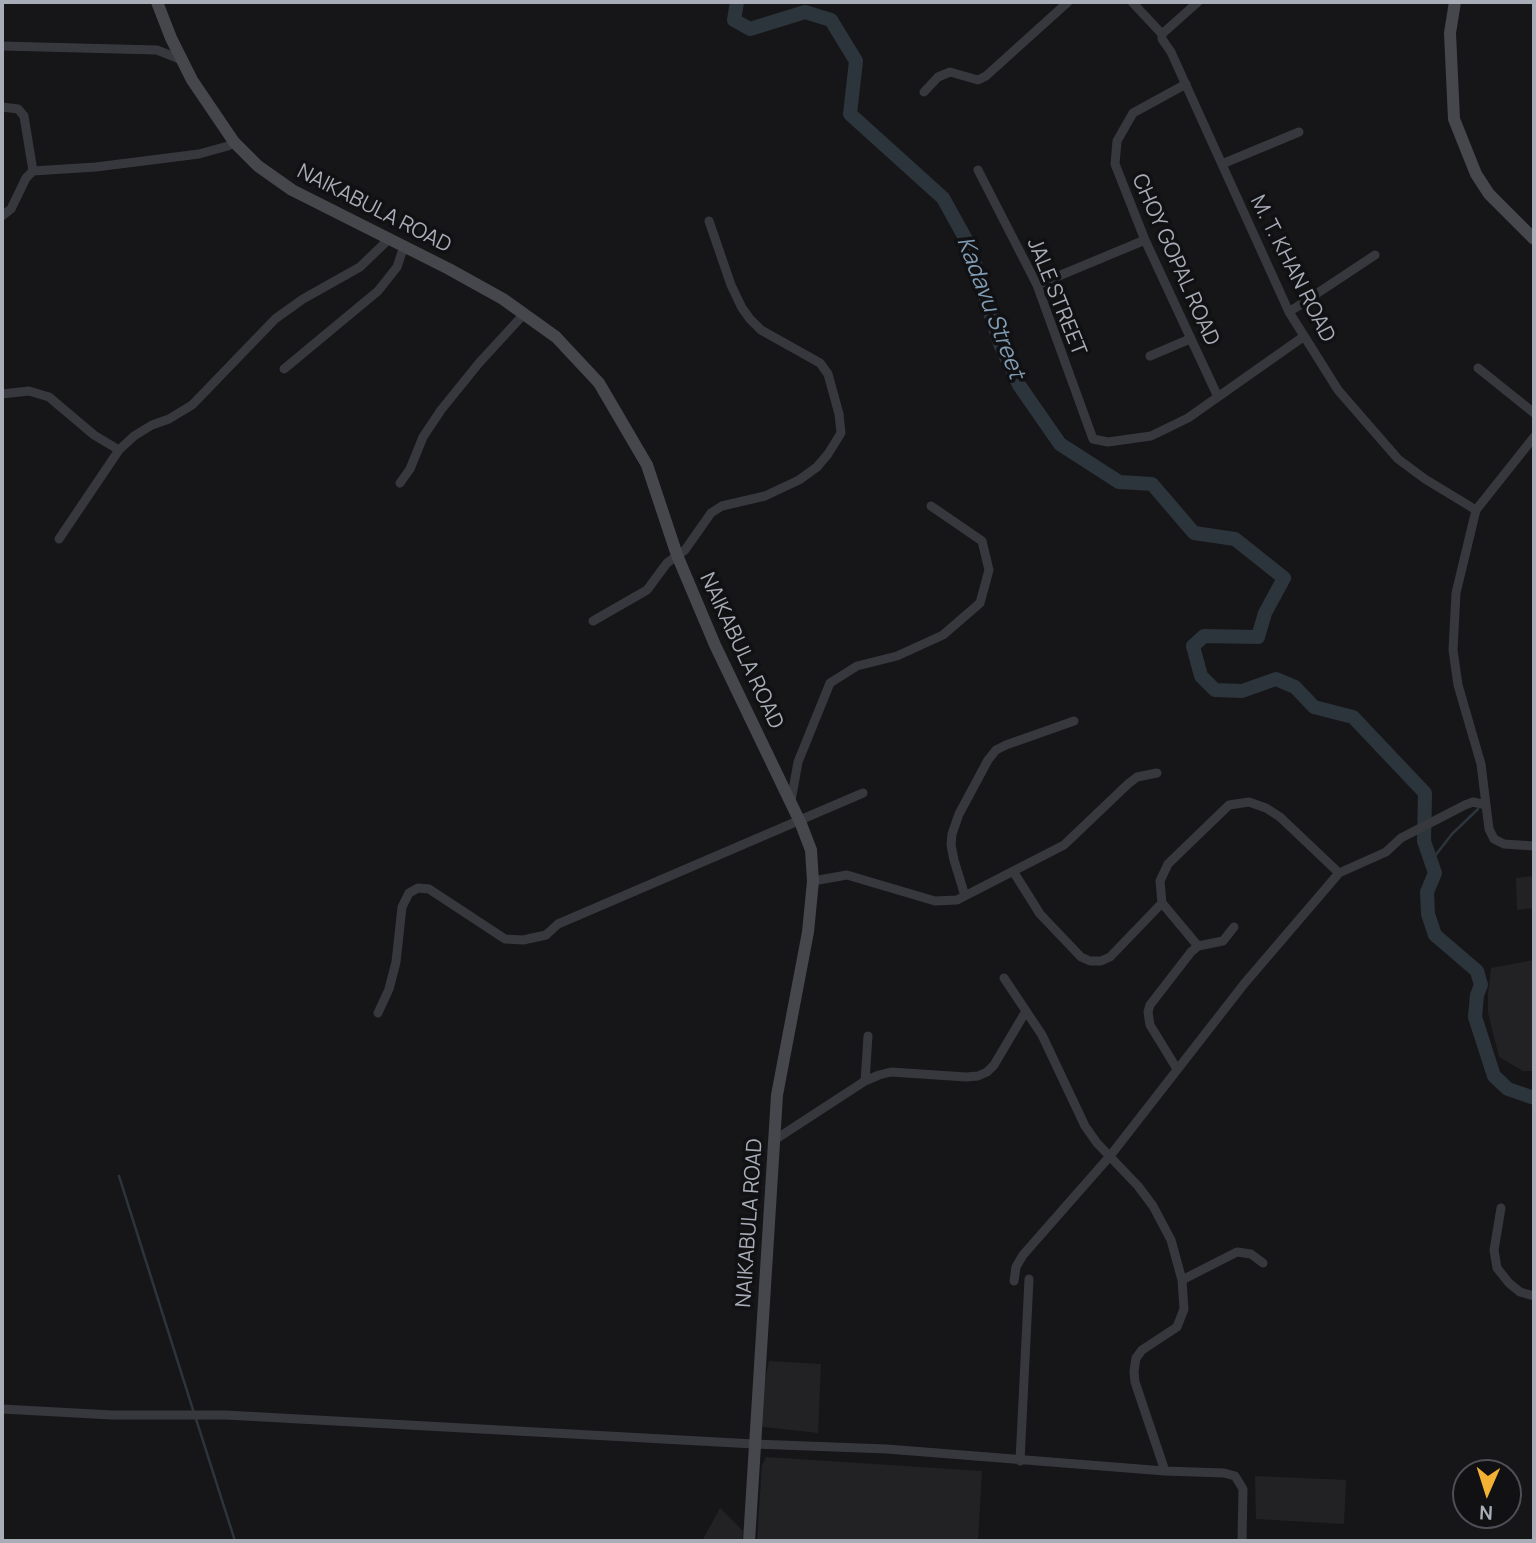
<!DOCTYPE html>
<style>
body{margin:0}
#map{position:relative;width:1536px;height:1543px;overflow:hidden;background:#161618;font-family:Manrope,sans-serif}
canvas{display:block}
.frame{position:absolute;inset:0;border:4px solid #a8adb8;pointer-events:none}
.north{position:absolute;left:1452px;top:1459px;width:70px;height:70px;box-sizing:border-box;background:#111113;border:2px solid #4d4f55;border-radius:50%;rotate:183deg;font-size:19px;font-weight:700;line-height:28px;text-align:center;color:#a8adb8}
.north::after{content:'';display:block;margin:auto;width:24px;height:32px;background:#f2b134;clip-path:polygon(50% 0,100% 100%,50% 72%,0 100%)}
</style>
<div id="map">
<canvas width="1536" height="1543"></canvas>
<div class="frame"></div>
<div class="north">N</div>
</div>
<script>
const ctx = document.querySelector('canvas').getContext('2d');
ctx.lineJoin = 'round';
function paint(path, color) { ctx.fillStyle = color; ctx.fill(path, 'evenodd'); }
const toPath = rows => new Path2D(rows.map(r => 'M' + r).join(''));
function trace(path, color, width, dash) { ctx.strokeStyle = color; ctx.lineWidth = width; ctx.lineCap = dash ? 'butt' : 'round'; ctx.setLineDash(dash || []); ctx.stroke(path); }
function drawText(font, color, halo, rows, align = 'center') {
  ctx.font = font + ' Manrope,sans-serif'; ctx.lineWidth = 7; ctx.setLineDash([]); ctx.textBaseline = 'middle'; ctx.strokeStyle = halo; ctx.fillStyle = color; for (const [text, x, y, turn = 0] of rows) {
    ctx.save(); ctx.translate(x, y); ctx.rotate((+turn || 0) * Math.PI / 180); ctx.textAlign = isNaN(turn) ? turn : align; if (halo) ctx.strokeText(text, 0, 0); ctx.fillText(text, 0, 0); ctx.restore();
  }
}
paint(toPath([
 [1534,876,1534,908,1517,910,1516,878],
 [1534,960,1534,1071,1523,1071,1499,1057,1488,1013,1488,994,1491,968],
 [769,1361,821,1364,818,1433,755,1426],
 [766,1457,982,1471,978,1541,757,1541,762,1465],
 [1255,1476,1346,1480,1344,1524,1256,1519],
 [720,1508,743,1531,742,1541,702,1541]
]), '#222225');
trace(toPath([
 [1431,861,1452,834,1478,809],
 [119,1176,194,1413],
 [196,1419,235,1541]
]), '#2c353c', 2.5);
trace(toPath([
 [737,2,734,20,750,29,805,12,831,20,856,61,850,114,943,198,969,245,1000,344,1019,385,1060,444,1119,482,1152,484,1194,533,1235,539,1284,578,1265,613,1258,637,1204,636,1193,646,1201,676,1215,690,1242,691,1276,679,1295,687,1314,707,1353,717,1425,793,1424,841,1435,873,1427,892,1428,914,1435,935,1477,971,1481,985,1477,995,1475,1017,1494,1076,1508,1089,1534,1098]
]), '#2c353c', 14);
trace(toPath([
 [1132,2,1162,34,1162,39,1171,52,1289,312,1338,390,1398,459,1425,479,1476,510],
 [1162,34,1198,2],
 [2,46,157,50,182,60],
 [1186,84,1133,113,1117,141,1115,164,1145,240,1218,397],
 [924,92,938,77,950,72,978,80,986,76,1068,2],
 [2,107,18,109,24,116,33,171],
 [1222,164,1299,132],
 [978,170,1037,285,1093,439,1108,442,1151,436,1188,418,1303,337],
 [2,216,11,209,26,178,33,171,96,167,199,154,228,146,234,142],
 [1037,285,1145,240],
 [1289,312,1375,255],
 [1150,356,1190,339],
 [1478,368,1534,413],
 [284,369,378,291,397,267,404,246],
 [2,394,29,391,49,397,94,435,119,450],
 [1534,437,1476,510,1456,593,1453,650,1458,685,1481,764,1489,829,1494,839,1504,844,1534,846],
 [400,483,410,469,423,437,441,410,479,363,524,314],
 [59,539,119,450,134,436,152,425,169,419,192,405,275,319,303,299,360,267,389,239],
 [593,621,647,590,667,563,685,550,711,513,722,506,765,496,799,480,817,467,828,454,841,433,839,414,828,374,820,363,761,330,750,319,742,308,731,285,709,221],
 [791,801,798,762,830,683,857,666,897,656,943,635,980,603,989,570,982,541,931,506],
 [1013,871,1040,914,1081,957,1090,961,1101,961,1110,957,1162,903],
 [1339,873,1386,852,1401,838,1465,805,1473,802,1486,805],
 [813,881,847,875,935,901,957,900,1064,845,1128,784,1137,777,1157,773],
 [965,896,954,860,951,845,952,834,959,814,988,760,996,750,1006,745,1074,721],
 [1004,978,1042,1035,1085,1126,1097,1143,1138,1186,1153,1206,1171,1240,1182,1280,1184,1309,1177,1327,1142,1350,1136,1358,1134,1371,1135,1382,1165,1471],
 [378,1013,389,989,396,962,402,907,409,893,418,888,429,889,505,939,523,940,546,935,558,924,863,793],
 [1177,1069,1150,1025,1148,1012,1150,1005,1191,952,1198,946,1223,941,1234,927],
 [865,1081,868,1036],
 [776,1139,865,1081,879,1075,891,1072,966,1077,978,1076,987,1072,994,1065,1026,1011],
 [1501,1208,1494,1250,1497,1268,1509,1283,1520,1292,1534,1296],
 [1182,1280,1237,1252,1251,1254,1263,1263],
 [1014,1281,1016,1267,1023,1255,1110,1156,1244,984,1339,873,1280,817,1266,808,1249,802,1229,805,1168,864,1160,881,1162,903,1198,946],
 [2,1409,112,1415,226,1415,754,1444,887,1449,1165,1471,1224,1473,1235,1476,1243,1489,1242,1541],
 [1020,1461,1029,1279]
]), '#37383d', 9);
trace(toPath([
 [157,2,171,38,192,80,234,142,258,166,292,190,449,269,503,299,556,337,599,383,647,465,677,555,715,645,801,824,811,850,813,881,808,932,777,1095,749,1541],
 [1455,2,1450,33,1454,119,1476,174,1489,194,1534,239]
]), '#45474d', 12);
drawText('21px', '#a8adb8', '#111113', [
 ["NAIKABULA ROAD",374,209,27],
 ["CHOY GOPAL ROAD",1175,260,66],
 ["M. T. KHAN ROAD",1292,269,63],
 ["JALE STREET",1056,297,68],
 ["NAIKABULA ROAD",741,651,65],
 ["NAIKABULA ROAD",750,1223,-86]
]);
drawText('italic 23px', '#7f9bb3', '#111113', [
 ["Kadavu Street",990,308,69]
]);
</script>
